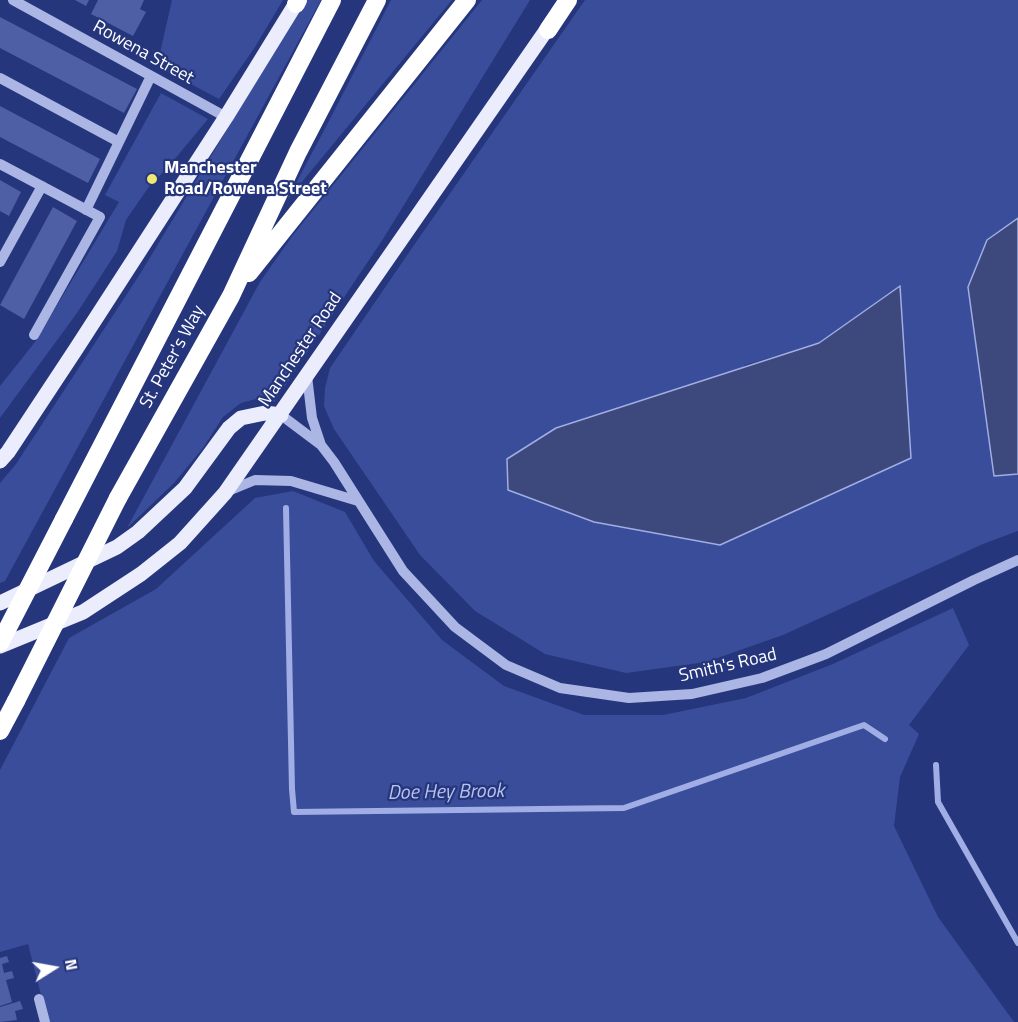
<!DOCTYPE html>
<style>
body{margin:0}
#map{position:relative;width:1018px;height:1022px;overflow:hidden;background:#26367c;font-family:"Titillium Web",sans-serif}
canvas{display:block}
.north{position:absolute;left:24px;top:938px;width:60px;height:60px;-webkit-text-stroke:4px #26367c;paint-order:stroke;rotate:79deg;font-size:16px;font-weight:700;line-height:24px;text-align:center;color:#fff}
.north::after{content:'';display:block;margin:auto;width:21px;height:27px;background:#fff;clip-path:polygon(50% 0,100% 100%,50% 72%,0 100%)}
</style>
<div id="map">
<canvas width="1018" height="1022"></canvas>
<div class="north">N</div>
</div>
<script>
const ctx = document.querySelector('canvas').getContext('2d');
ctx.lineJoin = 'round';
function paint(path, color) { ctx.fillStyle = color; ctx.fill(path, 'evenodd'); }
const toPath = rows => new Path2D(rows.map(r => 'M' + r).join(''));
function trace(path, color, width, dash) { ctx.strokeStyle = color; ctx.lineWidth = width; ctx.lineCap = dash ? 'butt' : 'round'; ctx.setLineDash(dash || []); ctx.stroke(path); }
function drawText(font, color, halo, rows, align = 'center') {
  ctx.font = font + ' "Titillium Web",sans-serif'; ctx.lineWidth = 4.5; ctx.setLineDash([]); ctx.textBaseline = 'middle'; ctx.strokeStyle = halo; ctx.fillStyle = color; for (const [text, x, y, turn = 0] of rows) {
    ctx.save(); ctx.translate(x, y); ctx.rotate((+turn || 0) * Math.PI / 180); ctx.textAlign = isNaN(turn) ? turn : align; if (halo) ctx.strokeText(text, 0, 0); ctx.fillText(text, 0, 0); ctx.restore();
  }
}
paint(toPath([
 [172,0,283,0,255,47,219,99,157,66],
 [305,0,321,0,5,581,0,583,0,483,16,464,140,274],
 [391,0,452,0,287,200,329,121],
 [482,0,530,0,383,239,274,402,256,399,241,403,223,417,203,448,174,483,127,528,260,282,293,235],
 [585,0,1018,0,1018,218,987,240,994,476,1018,474,1018,531,983,544,783,635,706,662,626,673,545,654,475,611,420,555,334,429,324,406,325,388,330,368,414,245],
 [899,287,910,458,720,545,594,522,745,365,820,343],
 [161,93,208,119,169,166,148,188,126,220,117,251,77,313,0,418,0,386,35,342,119,202,105,195],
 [293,491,345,512,374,561,442,640,504,686,584,715,663,715,746,698,833,664,953,608,969,645,909,725,919,734,900,777,894,826,938,917,1014,1022,48,1022,28,944,0,952,0,770,69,638,156,589,255,498]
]), '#3a4d9a');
const water = toPath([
 [1018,218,1018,474,994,476,968,287,987,240,1018,218],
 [900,286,911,458,720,545,594,522,508,490,507,459,556,428,819,343,900,286]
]);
paint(water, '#3d487c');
trace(water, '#a0aee5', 1.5);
trace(toPath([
 [286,508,292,789,294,812,624,808,864,725,885,739],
 [936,765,938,802,1018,943]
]), '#a0aee5', 6);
paint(toPath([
 [75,0,89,0,86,6],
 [98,0,144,0,140,9,146,12,133,36,91,14],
 [0,17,137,89,124,113,0,48],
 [0,106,100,159,88,183,0,137],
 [0,180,21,192,9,216,0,211],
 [53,207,77,221,24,319,0,305],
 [7,956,9,962,2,964,4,973,12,971,14,978,6,980,12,1002,0,1006,0,958],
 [20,1001,23,1009,15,1011,17,1020,0,1022,0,1007]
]), '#4f5fa5');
trace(toPath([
 [13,0,226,117],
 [0,78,119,142],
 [0,164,100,217,34,335],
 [86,210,151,76],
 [0,262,42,186],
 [307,376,312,418,321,445],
 [281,415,321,445,334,462,403,571,455,627,506,665,560,688,629,698,692,694,762,678,826,654,974,580,1018,560],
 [226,492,255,480,291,481,358,501],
 [39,999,45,1022]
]), '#abb6e4', 10);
trace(toPath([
 [0,461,8,452,76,349,226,117,298,0],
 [0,603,117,547,138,532,185,488,229,428,241,418,265,413,281,415],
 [0,646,83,612,141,574,180,543,225,493,552,22]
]), '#ebedfc', 15);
trace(toPath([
 [296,4,298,0],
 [548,30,568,0],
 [249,273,467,0],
 [118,498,231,296,298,152,377,0],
 [64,519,332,0],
 [0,731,16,701]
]), '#fff', 18);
trace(toPath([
 [0,643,64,519],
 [16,701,118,498]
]), '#fff', 18);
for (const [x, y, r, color] of [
 [152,179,6,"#ede971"]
]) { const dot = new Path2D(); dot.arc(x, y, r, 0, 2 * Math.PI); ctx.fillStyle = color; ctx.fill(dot); trace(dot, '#26367c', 2); }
drawText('18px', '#fff', '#26367c', [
 ["Rowena Street",143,53,29],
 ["Manchester Road",301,350,-56],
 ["St. Peter's Way",173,357,-61],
 ["Smith's Road",728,666,-13]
]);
drawText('bold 18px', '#fff', '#26367c', [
 ["Manchester",164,169],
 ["Road/Rowena Street",164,190]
], 'left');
drawText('italic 20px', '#b6c1ec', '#26367c', [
 ["Doe Hey Brook",446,793,-1]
]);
</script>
